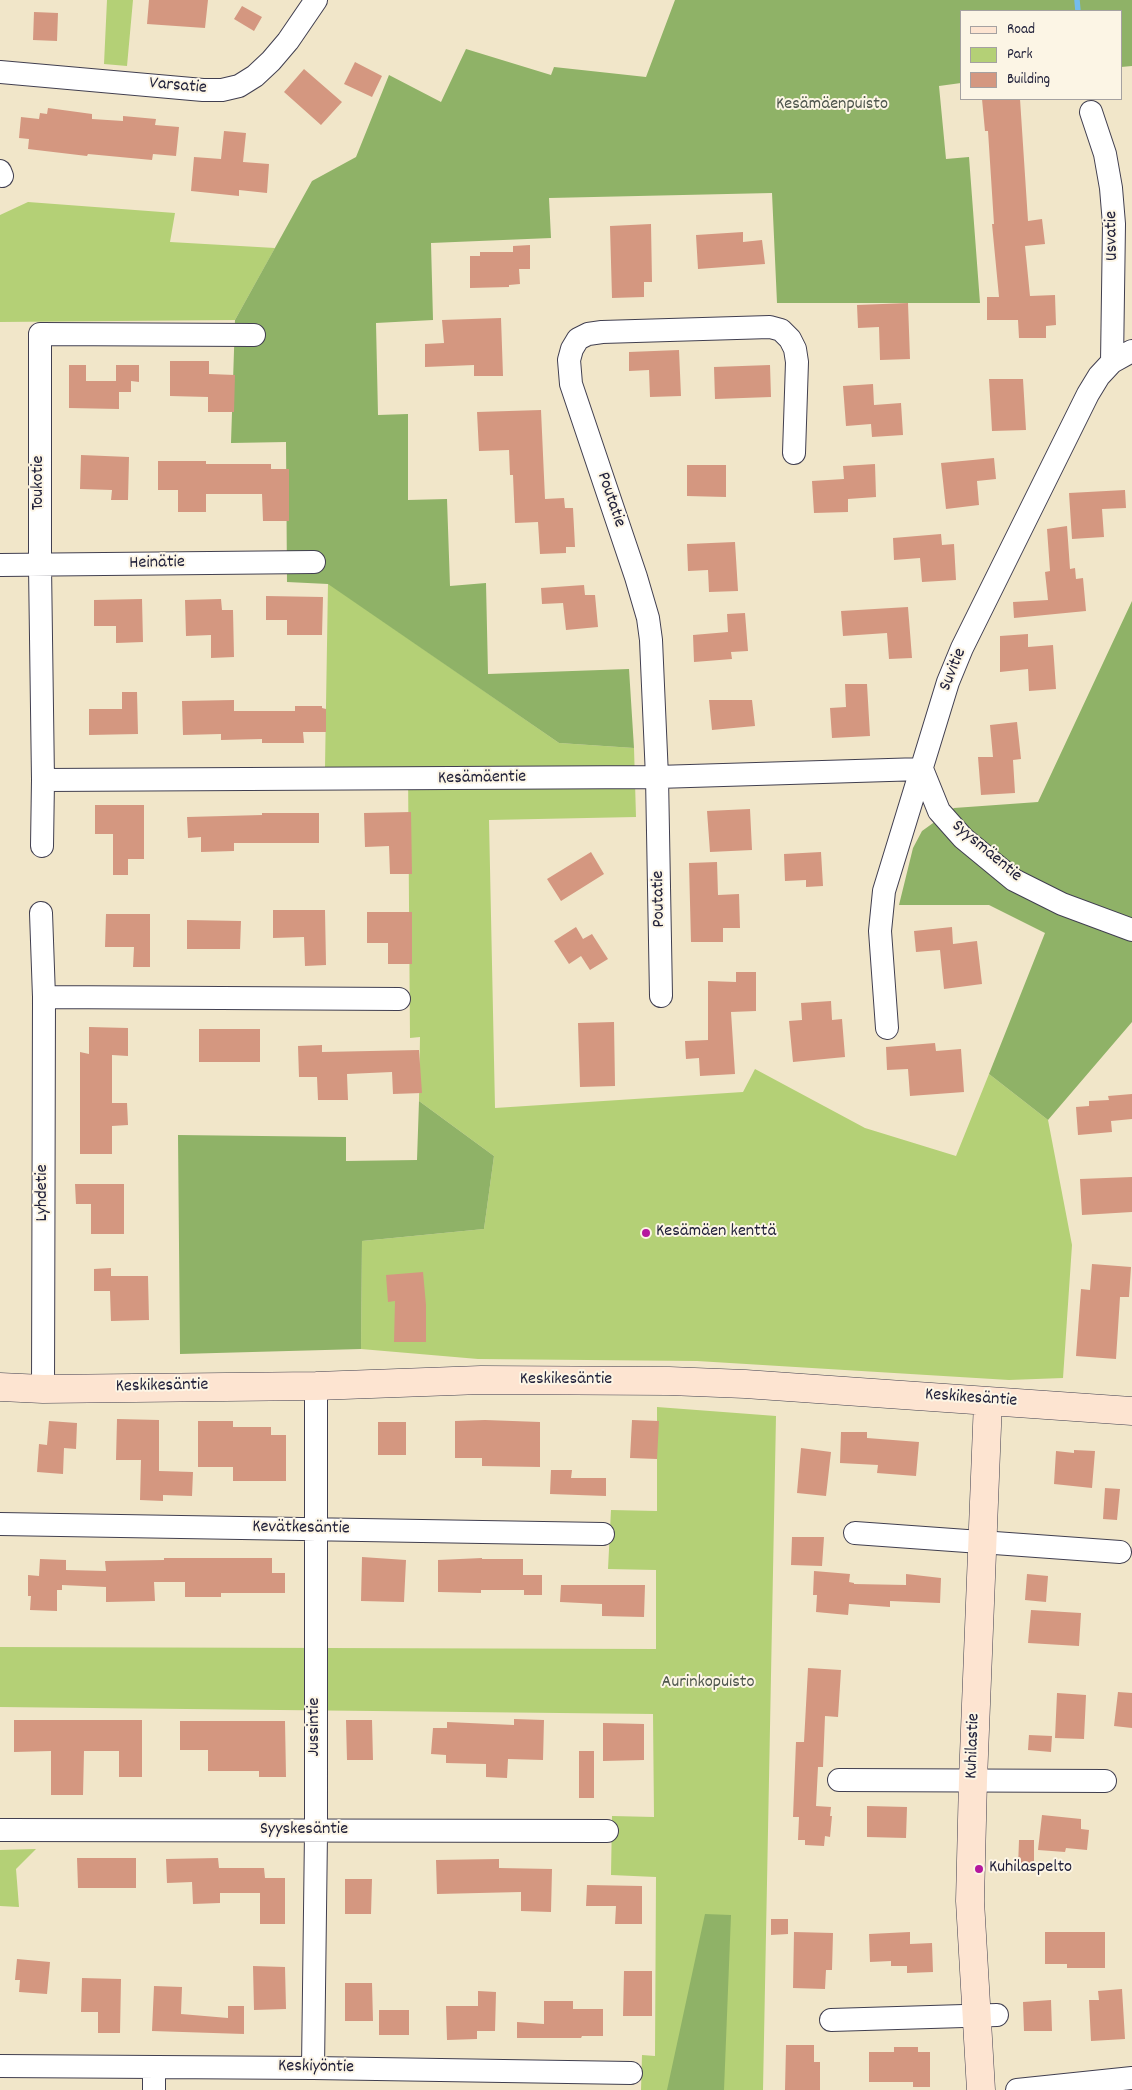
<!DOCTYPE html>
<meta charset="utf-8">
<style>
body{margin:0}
#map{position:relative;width:1132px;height:2090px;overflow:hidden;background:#f1e6c9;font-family:Dekko,sans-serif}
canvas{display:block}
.legend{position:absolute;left:960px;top:10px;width:162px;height:90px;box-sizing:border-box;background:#fcf5e5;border:1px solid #a5a1a1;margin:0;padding:6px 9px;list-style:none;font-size:15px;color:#22223b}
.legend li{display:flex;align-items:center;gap:10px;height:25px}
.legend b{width:25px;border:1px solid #a5a1a1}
</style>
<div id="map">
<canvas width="1132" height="2090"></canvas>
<ul class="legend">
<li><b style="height:6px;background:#fde4d1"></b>Road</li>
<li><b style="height:14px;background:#b4d076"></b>Park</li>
<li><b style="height:14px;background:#d49780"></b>Building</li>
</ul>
</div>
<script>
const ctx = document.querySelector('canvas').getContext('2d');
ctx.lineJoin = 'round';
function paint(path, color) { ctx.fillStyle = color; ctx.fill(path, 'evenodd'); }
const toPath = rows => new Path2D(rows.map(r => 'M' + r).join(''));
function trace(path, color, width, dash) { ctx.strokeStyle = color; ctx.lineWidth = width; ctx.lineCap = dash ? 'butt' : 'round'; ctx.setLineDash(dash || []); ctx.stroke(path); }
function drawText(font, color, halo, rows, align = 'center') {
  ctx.font = font + ' Dekko,sans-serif'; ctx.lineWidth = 4; ctx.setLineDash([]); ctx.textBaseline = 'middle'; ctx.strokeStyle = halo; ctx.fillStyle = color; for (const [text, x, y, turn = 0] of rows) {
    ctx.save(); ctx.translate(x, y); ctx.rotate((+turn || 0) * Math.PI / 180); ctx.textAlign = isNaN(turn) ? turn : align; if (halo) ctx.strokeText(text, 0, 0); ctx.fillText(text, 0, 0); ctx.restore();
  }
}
paint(toPath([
 [107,0,133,0,127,66,104,64],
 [28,202,175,213,170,242,275,248,235,320,0,322,0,215],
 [328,583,559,743,634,748,636,817,489,820,495,1108,743,1092,755,1069,865,1128,956,1156,989,1074,1048,1120,1072,1245,1063,1378,1009,1380,697,1361,478,1359,361,1349,362,1241,484,1229,494,1156,419,1101,420,1037,410,1038,408,768,325,767],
 [657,1407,776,1416,763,2090,641,2090,642,2055,655,2056,656,1877,611,1875,612,1816,654,1817,653,1714,0,1707,0,1647,656,1649,656,1570,608,1569,611,1510,657,1511],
 [36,1849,16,1869,19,1907,0,1906,0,1850]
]), '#b4d076');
paint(toPath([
 [675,0,1132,0,1132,66,1121,67,1121,11,961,11,961,83,939,86,946,159,969,157,980,303,777,303,772,193,549,198,551,238,431,243,433,320,376,323,378,415,408,414,408,500,447,499,450,586,486,583,488,674,629,669,634,748,559,743,328,584,287,582,286,442,231,443,235,320,312,181,356,157,389,75,441,102,466,49,551,75,554,67,646,77],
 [1132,601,1132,1022,1048,1120,989,1074,1045,933,989,905,899,905,913,848,922,831,954,808,1038,802],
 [419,1101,494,1156,484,1229,362,1241,361,1349,180,1354,178,1135,346,1137,346,1161,417,1160],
 [705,1914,731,1915,724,2090,667,2090]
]), '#8fb267');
trace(toPath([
 [1077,0,1078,11]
]), '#74bcec', 5.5);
paint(toPath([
 [149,0,208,0,205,28,147,24],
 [242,6,262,17,254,31,234,19],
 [34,12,58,13,57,41,33,40],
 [355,62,382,76,372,97,344,84],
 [304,69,342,102,321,125,284,92],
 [982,99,1020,99,1028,221,1042,219,1045,244,1025,246,1030,296,1055,295,1056,325,1046,326,1046,338,1019,338,1018,320,987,320,987,297,999,297,992,224,994,224,988,131,985,131],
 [48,108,92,114,92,119,123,121,123,116,156,119,155,125,179,127,176,156,153,154,152,160,88,154,87,156,28,149,29,139,19,138,21,117,39,119,40,113,47,114],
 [224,131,246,133,243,162,269,164,267,193,239,190,239,196,191,191,194,157,221,159],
 [651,224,652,282,644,282,644,297,612,298,610,226],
 [743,232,743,242,762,240,765,264,698,269,696,235],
 [530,245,530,269,519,269,520,284,509,285,509,287,470,288,470,256,480,256,480,252,513,252,513,246],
 [908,303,910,359,880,360,879,327,858,328,857,305],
 [501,318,503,376,474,376,474,365,425,367,425,344,444,343,442,320],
 [679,350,681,396,650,397,649,370,629,371,629,352],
 [170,361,209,361,209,374,235,375,234,412,208,412,208,397,170,396],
 [69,365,86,365,86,381,116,381,116,365,139,365,139,382,131,381,131,392,119,392,119,409,69,408],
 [770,365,771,397,715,399,714,367],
 [989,379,1023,379,1026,430,992,431],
 [873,384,874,405,901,403,903,435,872,437,871,424,846,426,843,386],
 [541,410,545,499,564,498,565,508,573,508,575,547,566,547,566,553,540,554,538,522,515,523,513,475,510,475,509,450,479,451,477,412],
 [81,455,129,457,128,500,111,500,112,490,80,489],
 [994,458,996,479,977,481,979,505,946,509,941,463],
 [158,461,206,461,206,464,271,464,271,469,289,469,289,521,263,521,262,494,206,494,206,512,178,512,178,490,158,490],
 [875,464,876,497,848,499,848,512,814,513,812,481,844,479,843,466],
 [687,465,726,465,726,497,687,496],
 [1125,490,1126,508,1102,509,1104,537,1072,539,1069,493],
 [1067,526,1070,569,1075,568,1076,579,1083,578,1086,611,1014,618,1013,602,1048,600,1045,572,1050,571,1047,529],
 [941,534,942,545,954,544,956,580,922,582,920,558,894,560,893,538],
 [735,542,738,591,709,592,708,570,688,571,687,544],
 [584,585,585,595,595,595,598,627,566,630,563,603,542,604,541,588],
 [266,596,323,597,322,635,287,635,287,620,266,620],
 [142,599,143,642,116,643,116,626,94,626,94,600],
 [221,599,222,610,233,610,234,657,211,658,211,635,186,636,185,600],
 [908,607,912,658,889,659,887,633,843,636,841,611],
 [745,613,748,651,731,652,732,659,694,662,693,635,728,632,727,614],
 [1028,634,1028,647,1053,645,1056,689,1029,691,1028,669,1000,672,1000,636],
 [845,684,867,684,870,736,832,738,830,708,846,707],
 [122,692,137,692,138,734,89,735,89,709,122,709],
 [234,700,234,711,295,711,295,706,322,706,322,708,326,709,326,732,303,732,304,743,262,743,262,739,221,740,221,734,183,735,182,701],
 [709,700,752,700,755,726,712,730],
 [1017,722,1021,759,1013,760,1015,793,981,795,978,757,993,757,990,725],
 [95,805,144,805,144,859,128,859,128,875,113,875,113,834,95,834],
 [750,809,752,850,710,852,707,811],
 [411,812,412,874,390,874,389,846,365,847,364,813],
 [262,813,319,813,319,843,234,843,234,851,201,852,201,837,188,838,187,817,262,815],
 [591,852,604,874,561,901,547,879],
 [821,852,823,886,806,887,806,880,785,881,784,854],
 [717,862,718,895,739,894,740,928,723,928,723,942,691,942,689,863],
 [273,910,325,910,326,965,305,966,304,937,273,938],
 [367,912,412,912,412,964,388,964,388,943,367,943],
 [106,914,150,914,150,967,133,967,134,947,105,947],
 [187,920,241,921,240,949,187,949],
 [576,927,583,939,592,934,608,959,590,970,581,956,569,964,554,941],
 [952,927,953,944,977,941,982,984,944,989,940,950,916,952,914,931],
 [736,972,756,972,756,1011,731,1012,735,1074,700,1076,699,1058,686,1059,685,1041,708,1040,708,981,736,982],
 [831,1001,832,1020,842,1019,845,1057,793,1062,789,1021,802,1020,801,1003],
 [614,1022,615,1086,580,1087,578,1023],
 [89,1027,128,1028,128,1056,112,1055,112,1103,127,1103,128,1125,112,1126,112,1154,80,1154,80,1052,89,1054],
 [199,1029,260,1029,260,1062,199,1062],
 [935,1043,936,1051,961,1049,964,1092,910,1096,908,1069,887,1070,886,1047],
 [322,1045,322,1052,419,1050,422,1093,393,1094,392,1072,347,1074,348,1100,318,1100,317,1077,299,1077,298,1046],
 [1132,1094,1132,1119,1111,1121,1112,1132,1078,1135,1076,1107,1089,1106,1089,1101,1109,1100,1108,1096],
 [1132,1177,1132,1212,1082,1215,1080,1179],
 [75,1184,124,1184,124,1234,91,1234,91,1204,76,1204],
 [1092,1264,1131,1267,1129,1297,1120,1297,1116,1359,1076,1356,1081,1289,1090,1290],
 [111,1268,111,1276,148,1276,149,1320,111,1321,110,1291,94,1291,94,1269],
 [423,1272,426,1305,426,1342,394,1342,395,1301,388,1302,386,1275],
 [117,1419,159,1420,159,1471,193,1472,192,1496,163,1495,163,1501,140,1500,141,1460,116,1460],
 [485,1420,540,1422,540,1467,482,1466,482,1458,455,1458,455,1421],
 [632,1420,659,1421,657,1459,630,1458],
 [49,1421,77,1423,76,1449,64,1448,63,1474,37,1472,39,1444,47,1445],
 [198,1421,233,1421,233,1427,271,1427,271,1435,286,1435,286,1481,233,1481,233,1467,198,1467],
 [378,1422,406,1422,406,1455,378,1455],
 [841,1432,867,1432,867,1438,919,1442,916,1476,877,1473,878,1465,840,1463],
 [801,1448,831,1452,826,1496,797,1493],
 [1074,1450,1095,1451,1092,1488,1054,1484,1056,1451,1074,1453],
 [551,1470,572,1470,571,1478,606,1478,606,1496,550,1494],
 [1105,1488,1120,1489,1117,1520,1103,1519],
 [792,1537,824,1537,822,1566,791,1565],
 [362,1557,406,1560,404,1602,361,1601],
 [164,1558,272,1558,272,1573,285,1573,285,1593,221,1593,221,1597,185,1597,185,1582,154,1582,155,1601,106,1602,106,1587,62,1585,62,1590,57,1590,57,1611,30,1610,31,1596,28,1596,28,1575,39,1576,40,1559,66,1560,66,1570,106,1571,105,1561,164,1560],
 [482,1558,482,1559,523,1559,523,1575,542,1575,542,1595,524,1595,524,1590,481,1590,481,1593,438,1592,438,1560],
 [814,1571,850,1574,849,1582,854,1583,854,1584,906,1585,906,1574,941,1578,940,1603,890,1601,890,1607,849,1604,848,1615,816,1612,817,1595,813,1595],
 [1027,1574,1048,1576,1046,1602,1025,1600],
 [561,1585,645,1585,644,1617,602,1616,602,1604,560,1602],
 [1031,1610,1081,1613,1079,1646,1028,1643],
 [808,1668,841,1670,838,1717,825,1716,823,1767,818,1767,816,1806,831,1807,830,1816,832,1816,830,1837,825,1836,824,1846,805,1845,805,1840,798,1840,799,1817,793,1817,796,1742,804,1742],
 [1118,1692,1132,1693,1132,1728,1114,1726],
 [1057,1693,1086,1695,1084,1739,1055,1738],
 [514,1719,544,1720,543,1760,508,1759,507,1778,486,1777,486,1764,446,1763,446,1755,431,1754,433,1728,447,1728,447,1722,514,1725],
 [14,1720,142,1720,142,1777,119,1777,119,1751,84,1751,83,1795,51,1795,51,1751,14,1752],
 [346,1720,372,1720,373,1760,347,1760],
 [180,1721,285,1721,286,1777,259,1777,259,1771,208,1771,208,1750,180,1750],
 [603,1723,644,1724,644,1760,603,1761],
 [1029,1735,1052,1736,1051,1752,1028,1750],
 [579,1751,594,1751,594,1798,579,1798],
 [867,1806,907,1807,906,1838,867,1837],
 [1042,1815,1081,1819,1081,1829,1089,1830,1087,1850,1066,1848,1065,1852,1038,1850],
 [1019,1840,1034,1840,1034,1868,1018,1867],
 [77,1858,136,1858,136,1888,78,1888],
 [218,1858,219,1868,264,1868,265,1878,285,1878,285,1924,260,1924,260,1893,220,1893,220,1903,193,1904,192,1882,167,1883,166,1859],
 [499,1859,499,1868,552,1869,551,1912,521,1911,521,1892,437,1894,436,1860],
 [345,1879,372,1879,371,1914,345,1914],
 [587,1885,642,1886,642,1924,615,1924,616,1906,586,1906],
 [771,1919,788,1919,788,1934,771,1935],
 [794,1932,833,1933,832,1970,826,1970,825,1989,793,1988],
 [910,1932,910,1944,932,1943,933,1972,907,1973,907,1966,891,1966,891,1961,870,1962,869,1934],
 [1045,1932,1105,1932,1105,1968,1067,1968,1067,1964,1045,1964],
 [17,1959,50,1962,47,1994,19,1992,20,1980,15,1980],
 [253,1966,285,1967,286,2009,254,2010],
 [624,1971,652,1971,652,2016,623,2016],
 [82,1978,121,1979,120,2033,98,2033,98,2012,81,2012],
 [345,1983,372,1983,373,2021,345,2021],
 [154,1986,182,1987,181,2014,228,2018,228,2006,244,2006,244,2034,152,2031],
 [1122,1989,1125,2039,1091,2041,1089,2000,1099,2000,1098,1991],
 [478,1991,496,1992,495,2031,477,2031,477,2039,447,2040,446,2006,478,2006],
 [1051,2000,1052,2031,1024,2031,1023,2002],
 [544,2001,573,2001,573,2009,603,2009,603,2036,582,2036,581,2038,517,2038,517,2022,544,2024],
 [379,2010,409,2010,409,2035,379,2035],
 [786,2045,814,2045,814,2062,820,2062,820,2090,785,2090],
 [894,2047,918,2047,918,2052,930,2052,930,2087,913,2087,913,2082,869,2082,869,2052,894,2052]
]), '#d49780');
const street = toPath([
 [0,72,203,90,222,90,239,86,255,76,271,61,288,41,316,0],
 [1091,112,1105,154,1111,188,1114,224,1112,362],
 [0,171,2,176],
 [0,565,314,562],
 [922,769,939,811,963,838,1014,880,1062,904,1132,930],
 [43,780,657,777,922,769],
 [42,846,43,780,40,566,40,334,254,335],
 [41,913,44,997,43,1389],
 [661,996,657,777,651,640,648,618,636,577,571,384,569,360,572,349,578,339,588,334,602,332,770,327,781,330,790,339,795,349,797,362,794,453],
 [44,997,399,999],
 [887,1028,880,931,884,891,948,682,962,648,1088,394,1099,376,1112,362,1132,351],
 [0,1524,603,1534],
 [855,1533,1120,1552],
 [839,1780,1105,1781],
 [0,1830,607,1831],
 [831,2020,997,2015],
 [0,2066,313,2068,631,2073],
 [313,2068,316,1832,316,1386],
 [154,2090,154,2067],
 [1017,2090,1132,2078]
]);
const secondary = toPath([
 [0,1387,43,1389,316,1386,481,1380,669,1381,745,1384,1132,1411],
 [981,2090,970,1901,973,1780,988,1401]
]);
trace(street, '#413f50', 24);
trace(secondary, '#413f50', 29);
trace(street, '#fff', 22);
trace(secondary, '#fde4d1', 28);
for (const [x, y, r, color] of [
 [646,1233,5,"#b5179e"],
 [979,1869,5,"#b5179e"]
]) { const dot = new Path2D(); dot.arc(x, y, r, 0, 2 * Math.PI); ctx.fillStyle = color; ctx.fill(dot); trace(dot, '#fcf5e5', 2); }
drawText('18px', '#22223b', '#fcf5e5', [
 ["Varsatie",178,87,5],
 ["Usvatie",1113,236,-91],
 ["Toukotie",40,483,-90],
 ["Poutatie",610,500,71],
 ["Heinätie",157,564,-1],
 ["Suvitie",954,670,-68],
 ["Kesämäentie",482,779,-1],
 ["Syysmäentie",986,852,40],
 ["Poutatie",660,899,-91],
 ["Lyhdetie",44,1193,-90],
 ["Keskikesäntie",566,1381],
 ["Keskikesäntie",162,1387,-1],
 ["Keskikesäntie",971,1399,4],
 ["Kevätkesäntie",301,1529,1],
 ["Jussintie",316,1727,-90],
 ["Kuhilastie",974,1746,-88],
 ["Syyskesäntie",304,1831],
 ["Keskiyöntie",316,2068,1]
]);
drawText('18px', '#4e564d', '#fcf5e5', [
 ["Kesämäenpuisto",832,106],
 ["Aurinkopuisto",708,1684]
]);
drawText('18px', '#22223b', '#fcf5e5', [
 ["Kesämäen kenttä",656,1233],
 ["Kuhilaspelto",989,1869]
], 'left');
</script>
